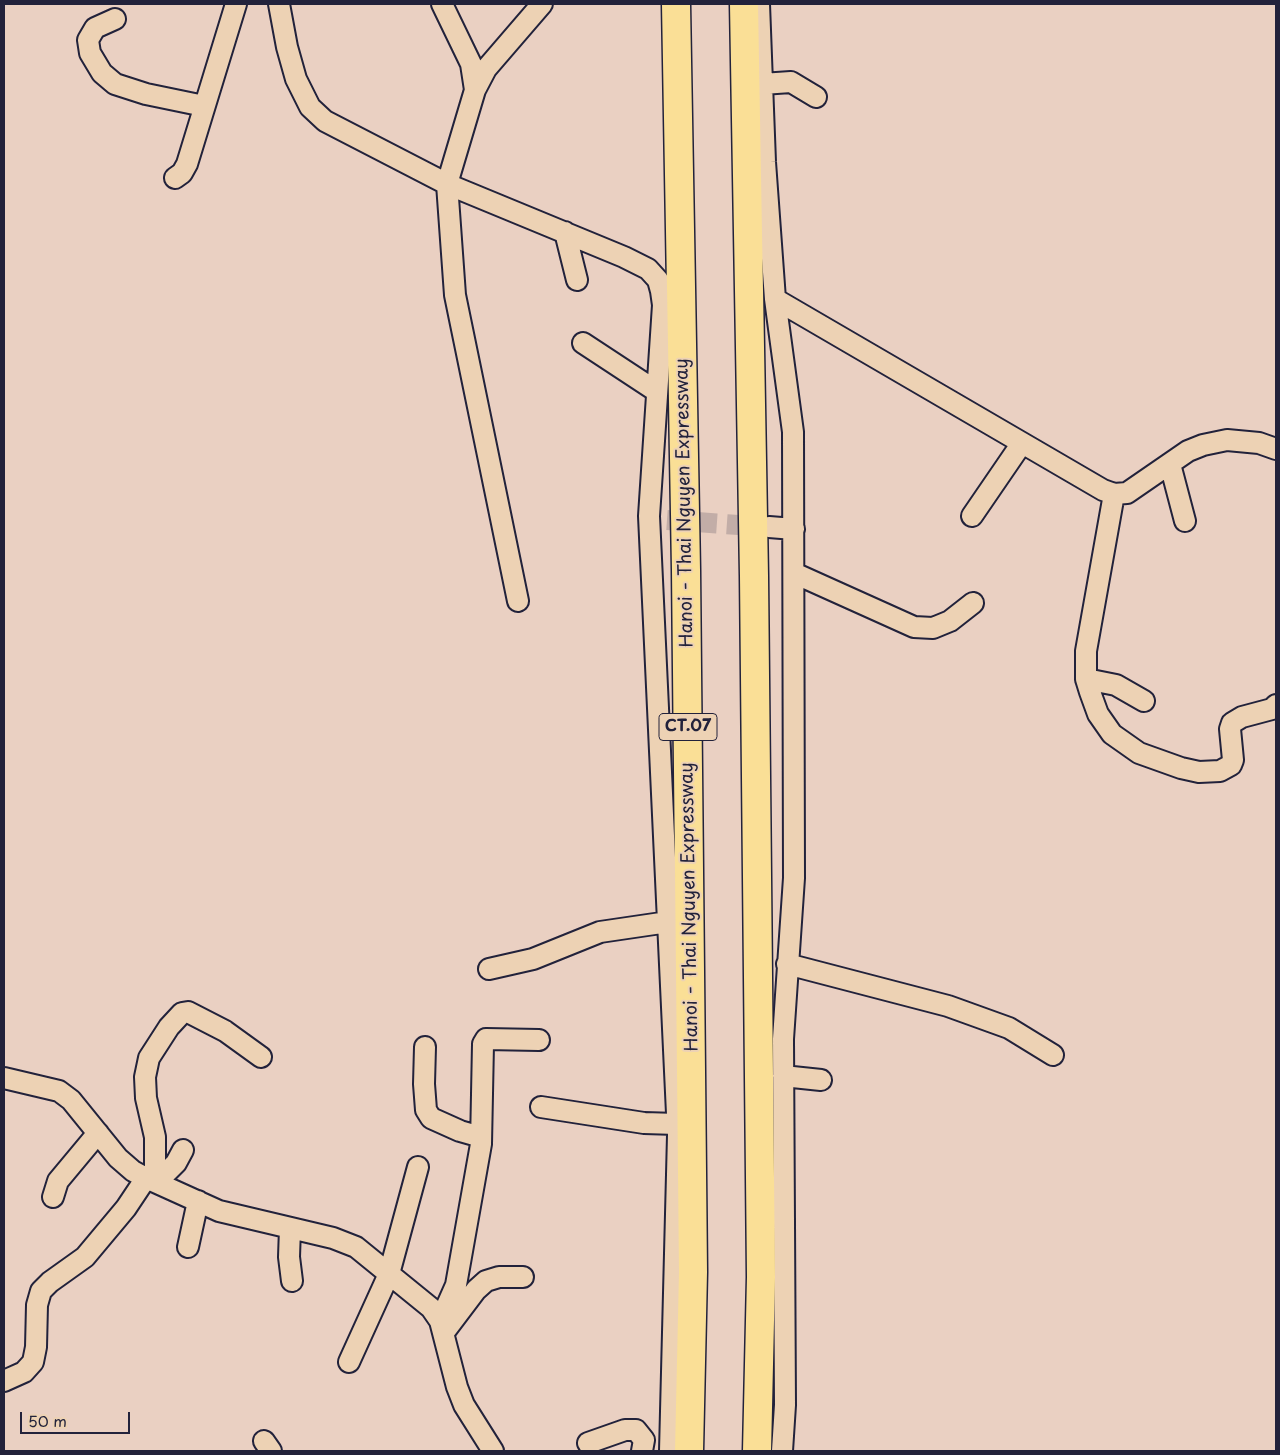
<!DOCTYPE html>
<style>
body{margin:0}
#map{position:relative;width:1280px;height:1455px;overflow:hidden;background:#ead0c2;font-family:"Playpen Sans",sans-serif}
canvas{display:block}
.frame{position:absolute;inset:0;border:5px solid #22223b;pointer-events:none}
.scale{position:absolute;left:20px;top:1412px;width:110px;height:22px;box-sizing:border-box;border:2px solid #22223b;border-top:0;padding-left:6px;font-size:15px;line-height:18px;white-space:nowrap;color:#22223b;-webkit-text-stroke:4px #edd2b4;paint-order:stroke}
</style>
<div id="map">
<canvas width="1280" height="1455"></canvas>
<div class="frame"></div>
<div class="scale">50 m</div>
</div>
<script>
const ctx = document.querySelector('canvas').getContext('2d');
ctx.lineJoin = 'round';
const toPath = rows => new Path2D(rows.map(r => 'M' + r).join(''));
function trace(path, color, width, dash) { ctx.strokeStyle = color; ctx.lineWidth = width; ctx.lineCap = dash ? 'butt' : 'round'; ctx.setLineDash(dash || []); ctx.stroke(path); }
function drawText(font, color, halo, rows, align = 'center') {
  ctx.font = font + ' "Playpen Sans",sans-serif'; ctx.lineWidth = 4; ctx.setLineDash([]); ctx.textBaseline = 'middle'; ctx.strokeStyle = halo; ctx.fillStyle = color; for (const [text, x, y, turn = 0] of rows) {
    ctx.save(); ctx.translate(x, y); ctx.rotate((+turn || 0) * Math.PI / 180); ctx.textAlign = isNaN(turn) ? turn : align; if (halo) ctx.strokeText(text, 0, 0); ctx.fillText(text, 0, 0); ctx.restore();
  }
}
trace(toPath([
 [667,520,767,527]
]), '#c2ada7', 20, [20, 10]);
const minor = toPath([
 [279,4,287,47,296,79,310,107,325,121,447,184,624,257,648,269,658,280,661,291,663,305,649,516,678,1135,670,1451],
 [442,4,471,64,475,90],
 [759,4,765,162,775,299,793,432,794,878,783,1039,785,1405,782,1451],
 [115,19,95,28,88,40,90,53,102,73,115,84,146,94,204,106],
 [762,84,791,82,816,97],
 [175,178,182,173,187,164,236,4],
 [565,232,577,280],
 [775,299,1103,490,1114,494,1127,493,1188,451,1203,445,1227,440,1259,443,1276,449],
 [583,343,656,391],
 [1170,464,1185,521],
 [1114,494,1086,651,1086,679,1090,692,1098,714,1112,734,1139,753,1181,768,1199,772,1220,771,1231,765,1233,760,1230,729,1232,723,1242,717,1272,709,1276,705],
 [972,516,1022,443],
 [769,527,794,529],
 [794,573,914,627,933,628,950,621,973,603],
 [518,601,455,295,447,184,475,90,486,69,542,4],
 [1086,679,1116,685,1144,701],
 [787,964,948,1006,1009,1028,1053,1055],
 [489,969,533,959,600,932,668,922],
 [425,1047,424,1084,426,1110,431,1118,460,1131,481,1137],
 [783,1076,821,1080],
 [4,1078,59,1091,71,1100,118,1158,133,1171,146,1178,219,1211,333,1238,356,1247,431,1308,440,1321,457,1387,464,1405,493,1451],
 [541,1107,644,1123,677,1124],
 [155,1177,168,1171,176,1163,183,1150],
 [155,1182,155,1137,146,1098,145,1077,149,1058,169,1027,182,1013,188,1012,225,1031,261,1057],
 [53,1197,58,1181,98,1133],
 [290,1228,289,1257,292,1281],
 [188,1247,198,1201],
 [440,1321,456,1285,481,1144,483,1044,486,1039,539,1040],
 [445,1331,476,1290,486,1281,499,1277,523,1277],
 [349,1362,389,1274,418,1167],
 [4,1381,24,1372,33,1362,36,1347,37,1305,41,1291,50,1282,85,1257,126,1208,146,1178],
 [264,1441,271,1451],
 [588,1443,625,1430,636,1430,644,1440,642,1451]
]);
const highway = toPath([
 [676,4,686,570,693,1272,689,1451],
 [744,4,754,576,761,1277,757,1451]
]);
trace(minor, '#22223b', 24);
trace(highway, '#22223b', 31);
trace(minor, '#edd2b4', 20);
trace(highway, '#fadf96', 28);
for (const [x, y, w] of [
 [688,727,58]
]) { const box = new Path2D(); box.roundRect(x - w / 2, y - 13.5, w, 27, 4); ctx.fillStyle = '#edd2b4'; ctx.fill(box); trace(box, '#22223b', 1); }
drawText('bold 16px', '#22223b', null, [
 ["CT.07",688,727]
]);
drawText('18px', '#22223b', '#edd2b4', [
 ["Hanoi - Thai Nguyen Expressway",685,503,-91],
 ["Hanoi - Thai Nguyen Expressway",690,907,-91]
]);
</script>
